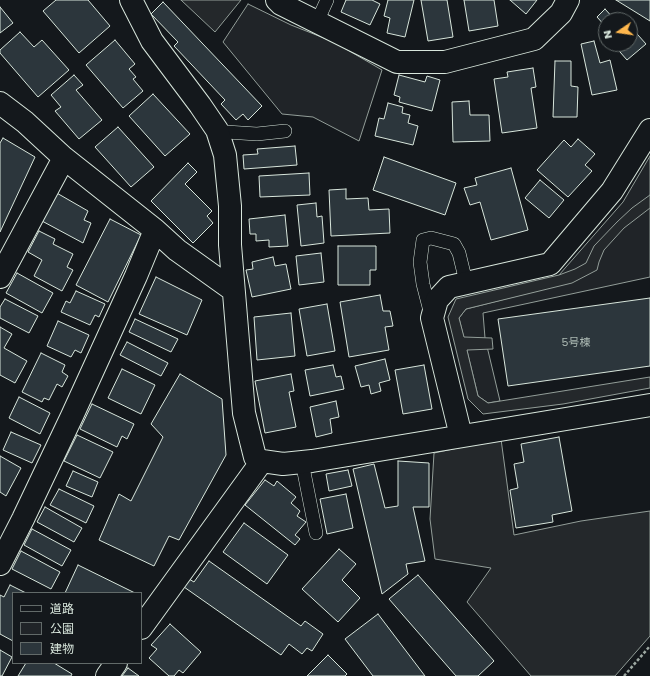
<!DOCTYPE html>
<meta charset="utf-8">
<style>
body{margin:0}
#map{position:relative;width:650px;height:676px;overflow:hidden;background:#14181c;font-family:Poppins,"Noto Sans JP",sans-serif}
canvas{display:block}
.legend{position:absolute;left:12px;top:592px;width:130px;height:72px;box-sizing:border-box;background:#14181c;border:1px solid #626a69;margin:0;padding:5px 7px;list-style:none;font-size:12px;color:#d8e6dc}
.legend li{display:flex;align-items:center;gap:8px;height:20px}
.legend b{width:20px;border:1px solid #626a69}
.north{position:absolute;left:598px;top:12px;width:40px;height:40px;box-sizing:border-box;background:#14181c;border:1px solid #626a69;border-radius:50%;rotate:257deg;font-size:11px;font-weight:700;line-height:16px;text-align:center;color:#d8e6dc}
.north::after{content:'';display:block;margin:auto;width:14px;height:18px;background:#ffb74d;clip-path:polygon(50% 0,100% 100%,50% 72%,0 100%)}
</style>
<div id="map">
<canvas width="650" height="676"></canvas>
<ul class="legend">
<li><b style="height:5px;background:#14181c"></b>道路</li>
<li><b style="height:11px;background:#202428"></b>公園</li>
<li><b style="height:11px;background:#2c363c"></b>建物</li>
</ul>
<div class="north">N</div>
</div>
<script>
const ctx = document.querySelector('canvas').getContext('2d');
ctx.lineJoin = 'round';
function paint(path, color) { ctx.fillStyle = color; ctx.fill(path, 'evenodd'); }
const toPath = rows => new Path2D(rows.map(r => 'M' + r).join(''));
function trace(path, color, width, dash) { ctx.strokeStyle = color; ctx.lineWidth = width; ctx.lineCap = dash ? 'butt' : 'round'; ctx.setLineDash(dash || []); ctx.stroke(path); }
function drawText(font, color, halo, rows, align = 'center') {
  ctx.font = font + ' Poppins,"Noto Sans JP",sans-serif'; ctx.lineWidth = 3; ctx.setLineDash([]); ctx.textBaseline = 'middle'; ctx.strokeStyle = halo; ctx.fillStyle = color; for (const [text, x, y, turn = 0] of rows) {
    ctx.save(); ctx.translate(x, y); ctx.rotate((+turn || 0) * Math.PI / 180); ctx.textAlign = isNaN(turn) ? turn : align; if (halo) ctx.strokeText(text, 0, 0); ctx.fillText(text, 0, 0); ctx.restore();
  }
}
const green = toPath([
 [248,4,291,25,334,42,382,70,359,141,313,117,282,114,223,42,248,4],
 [650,156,650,277,483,313,485,338,500,401,488,403,478,396,459,318,466,309,552,287,559,275,623,202,650,156]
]);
paint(green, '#202428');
trace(green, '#939e99', 1);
const parking = toPath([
 [181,0,241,0,215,32,181,0],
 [650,195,650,208,624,228,604,250,599,262,597,270,572,283,466,309,459,318,464,337,492,338,493,349,467,350,478,396,488,403,650,377,650,388,563,404,483,414,468,399,448,317,456,299,559,275,575,269,586,263,594,246,617,222,632,208,650,195],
 [501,439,514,535,581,521,650,511,650,636,615,676,531,676,467,602,491,568,435,559,430,519,434,453,501,439]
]);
paint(parking, '#24282b');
trace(parking, '#939e99', 1);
const building = toPath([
 [56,0,88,0,110,26,79,53,43,11,56,0],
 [346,0,372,0,380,4,370,25,341,12,346,0],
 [388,0,414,0,405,37,387,33,390,18,384,16,388,0],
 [421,0,447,0,453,37,428,41,421,0],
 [464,0,494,0,498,26,469,31,464,0],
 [510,0,537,0,526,14,510,0],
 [616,0,650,0,650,21,616,0],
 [163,2,262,106,248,120,243,114,236,120,221,104,225,100,174,46,178,42,151,14,163,2],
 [0,7,13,23,0,33,0,7],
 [605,9,615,20,606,20,606,27,597,17,605,9],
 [630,26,646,44,627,60,613,44,630,44,630,26],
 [20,32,34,47,42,40,69,70,38,97,0,53,0,50,20,32],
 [115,40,135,64,129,69,136,77,133,79,143,91,123,108,86,65,115,40],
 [594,41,600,63,610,60,617,90,592,95,581,44,594,41],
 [555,61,571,61,571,86,578,87,577,117,553,117,555,61],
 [533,68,536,87,531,88,537,128,502,133,494,79,508,77,507,72,533,68],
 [74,75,83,85,76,90,102,120,79,139,55,111,61,107,51,95,74,75],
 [399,75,425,82,427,76,440,80,432,111,399,102,400,97,394,95,399,75],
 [153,94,190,134,165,156,129,116,153,94],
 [469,101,470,115,489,115,490,141,453,142,452,102,469,101],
 [388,103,403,107,402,113,410,115,408,123,418,126,413,145,375,136,379,118,384,119,388,103],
 [118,127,154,167,131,187,95,147,118,127],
 [3,138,35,157,0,232,0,143,3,138],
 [578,139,595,154,585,165,592,171,568,197,537,170,564,140,571,147,578,139],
 [295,146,297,165,244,169,243,155,258,154,257,149,295,146],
 [384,157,456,183,445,215,373,190,384,157],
 [188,163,197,172,185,184,212,211,207,216,213,223,193,243,151,201,188,163],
 [511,168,528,230,491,240,480,202,470,205,464,188,477,185,475,178,511,168],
 [309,173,310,195,260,197,259,176,309,173],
 [540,180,564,200,549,218,525,198,540,180],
 [346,189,346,199,368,198,369,210,389,209,390,233,331,236,329,190,346,189],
 [55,192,88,211,84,220,91,223,83,243,42,221,55,192],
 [316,203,317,217,322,216,324,243,301,246,297,205,316,203],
 [285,215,288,246,269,247,269,240,256,241,256,234,250,234,249,219,285,215],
 [110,219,141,235,108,302,76,285,110,219],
 [39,231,55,239,53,244,73,254,67,267,73,270,62,291,34,276,42,260,28,252,39,231],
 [338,246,376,246,376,270,370,270,370,285,338,285,338,246],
 [321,253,324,282,299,285,296,256,321,253],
 [273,257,275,266,286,264,291,289,252,297,246,270,253,269,252,262,273,257],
 [17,273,53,293,42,313,6,293,17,273],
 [156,277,202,300,187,335,139,314,156,277],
 [76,291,105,304,99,317,95,315,90,325,61,312,66,301,70,303,76,291],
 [380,295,383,311,390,311,393,326,385,327,389,350,349,357,340,302,380,295],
 [650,298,650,366,508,386,498,319,650,298],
 [5,299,38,316,29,333,0,318,0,307,5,299],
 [327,304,335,351,307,356,299,309,327,304],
 [291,313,295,356,257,360,254,317,291,313],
 [135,319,178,339,171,352,129,332,135,319],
 [58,321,89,335,81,353,75,350,71,357,47,346,58,321],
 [0,327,12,334,4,348,27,361,15,383,0,375,0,327],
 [127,342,168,363,161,376,120,355,127,342],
 [41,353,65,365,62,372,68,376,62,387,57,384,49,400,44,398,42,402,22,392,41,353],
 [385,359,390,380,379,383,381,391,371,394,369,385,361,387,355,366,385,359],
 [333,365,336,377,341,376,344,389,310,396,305,370,333,365],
 [424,365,432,409,403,414,395,370,424,365],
 [122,369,155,385,141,414,108,398,122,369],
 [180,374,222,399,226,455,179,540,169,536,154,566,99,540,119,494,131,501,163,437,151,424,180,374],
 [291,374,294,391,289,392,296,427,265,433,255,381,291,374],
 [19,397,50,413,40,434,9,418,19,397],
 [336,401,339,417,330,419,332,433,316,437,310,407,336,401],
 [92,404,134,424,127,439,122,436,117,447,80,429,92,404],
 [11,432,41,445,32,463,3,450,11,432],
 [77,435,113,452,100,478,64,461,77,435],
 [559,437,572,511,552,515,553,522,516,528,510,490,518,488,514,464,524,462,521,444,559,437],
 [0,456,21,468,6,496,0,492,0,456],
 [398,461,429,463,429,507,413,507,425,561,406,564,408,574,382,594,353,469,374,464,385,508,398,506,398,461],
 [348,470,352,486,329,491,326,474,348,470],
 [73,471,98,482,92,497,66,486,73,471],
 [265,480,274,486,277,481,296,497,291,503,300,511,297,516,306,522,295,535,300,539,295,545,245,505,265,480],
 [59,489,94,506,86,523,50,505,59,489],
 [346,494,353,528,327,534,320,499,346,494],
 [45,507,82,528,74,542,37,522,45,507],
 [244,523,288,555,267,584,223,552,244,523],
 [32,529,71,550,62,566,24,545,32,529],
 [339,549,356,564,342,580,360,598,338,622,302,589,339,549],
 [21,551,60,572,51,589,12,569,21,551],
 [209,561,301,626,305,621,323,634,312,651,307,648,302,654,289,644,281,655,184,587,189,579,194,582,209,561],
 [78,565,135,593,65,593,78,565],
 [418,575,494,661,478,676,456,676,389,599,418,575],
 [10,585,26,593,13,593,13,641,0,634,0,595,4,597,10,585],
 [378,614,425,676,373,676,345,639,378,614],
 [170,624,201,652,183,673,179,670,174,676,169,676,149,658,157,649,151,645,170,624],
 [0,650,12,657,2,676,0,676,0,650],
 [328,655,347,674,345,676,307,676,328,655],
 [26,663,54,663,72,674,71,676,18,676,26,663],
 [128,668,139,676,122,676,128,668]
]);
paint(building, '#2c363c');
trace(building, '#d8e6dc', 1);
const lane = toPath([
 [317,22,327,0],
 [218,136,226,132,257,134,285,131],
 [431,315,423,284,420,262,423,240,431,238,454,244,459,253,466,282],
 [302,462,316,533]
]);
const street = toPath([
 [131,0,152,41,200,105,217,130,225,155,230,206,230,245,244,413,255,457,262,461,283,464,312,461,650,405],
 [277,0,281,4,397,62,445,62,534,39,561,13,568,0],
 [0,103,25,122,64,158,155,230,177,250,233,290],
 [0,277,64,158],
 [461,436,432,318,437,300,449,287,550,264,612,191,650,130],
 [0,564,23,519,72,416,136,276,155,230],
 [141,628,262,461],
 [107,676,116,663]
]);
trace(lane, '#d8e6dc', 14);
trace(street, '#d8e6dc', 24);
trace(toPath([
 [624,676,650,646]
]), '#9da8a2', 2.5, [3, 2]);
trace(lane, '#14181c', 13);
trace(street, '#14181c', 22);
drawText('11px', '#adbab4', null, [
 ["5号棟",576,343]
]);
</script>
